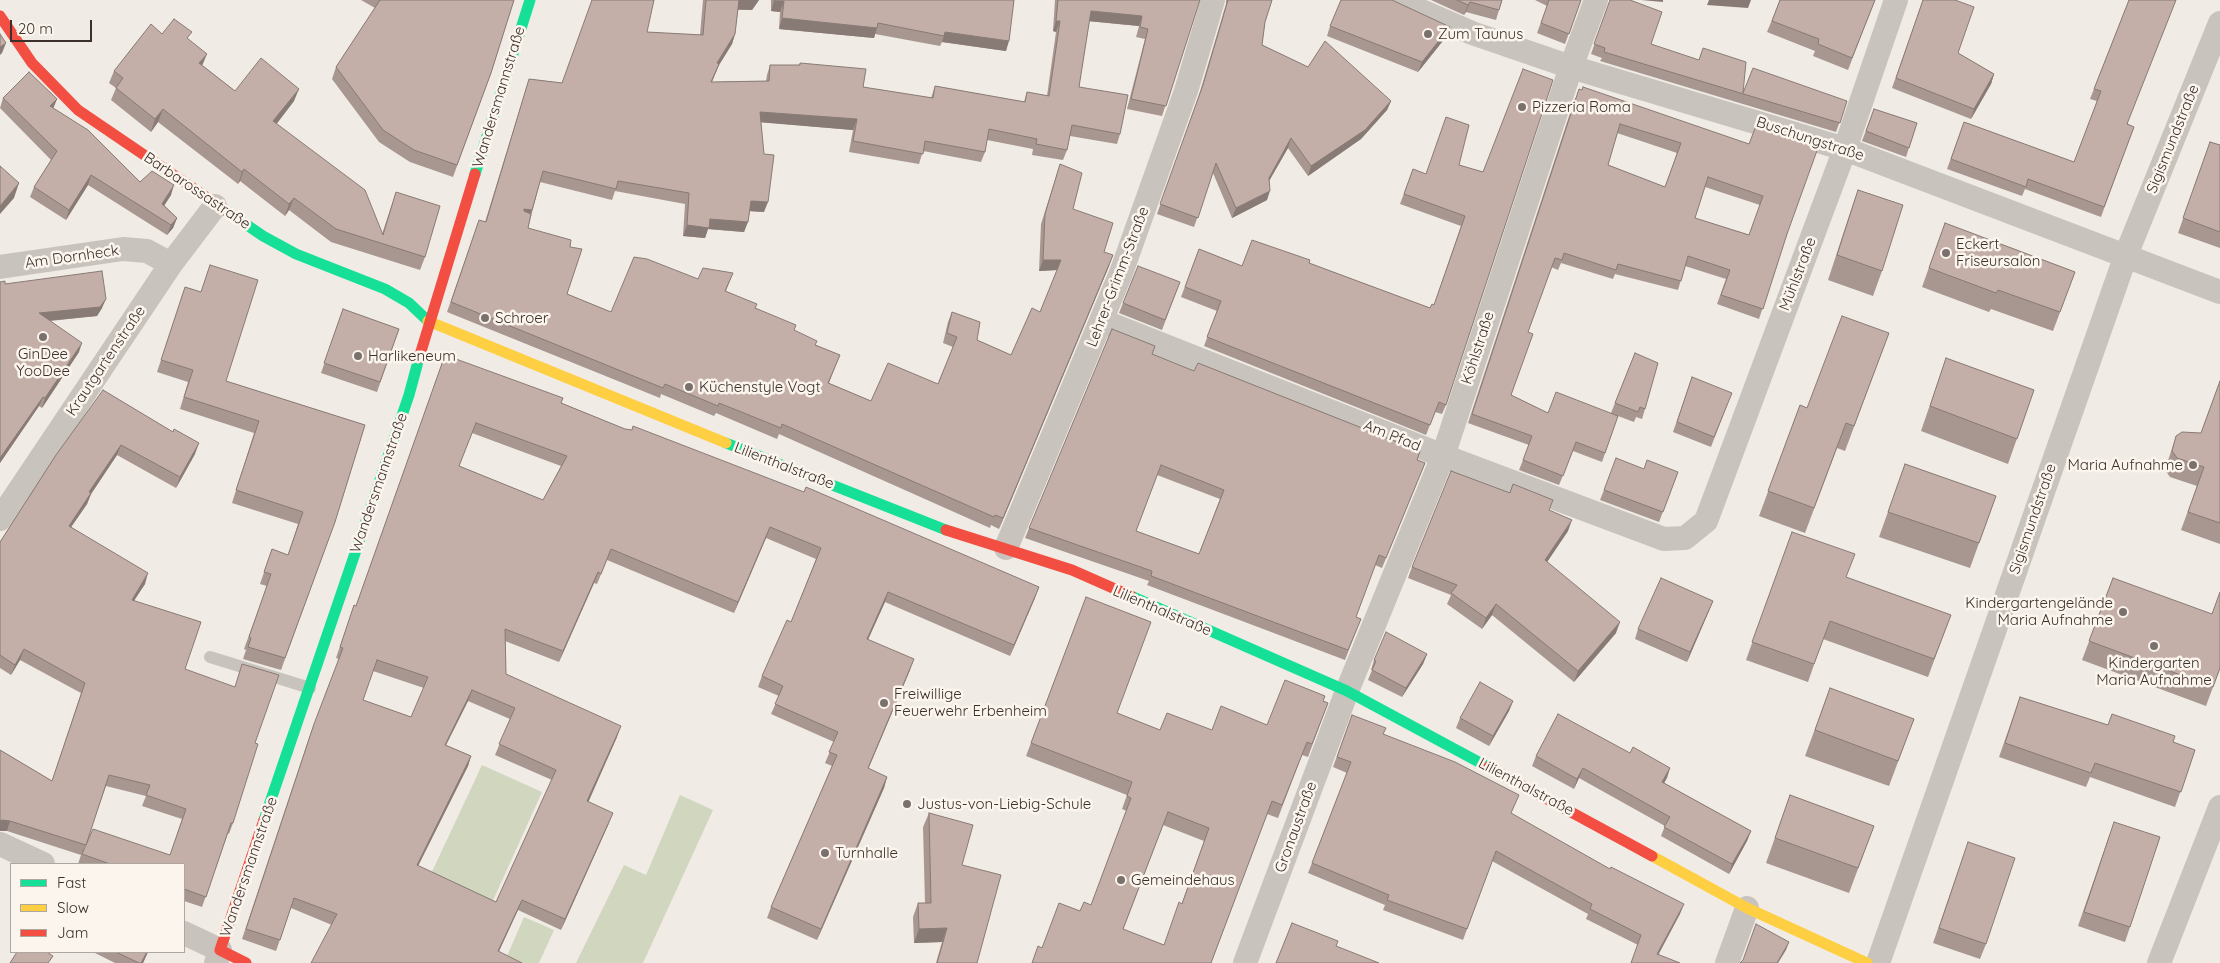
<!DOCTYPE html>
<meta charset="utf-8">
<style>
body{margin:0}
#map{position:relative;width:2220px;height:963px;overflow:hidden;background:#f0ebe5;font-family:Quicksand,sans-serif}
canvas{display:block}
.legend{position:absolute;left:10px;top:863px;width:175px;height:90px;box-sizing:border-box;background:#fbf5ee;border:1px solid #aea6a0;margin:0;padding:6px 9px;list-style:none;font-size:15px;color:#3b302b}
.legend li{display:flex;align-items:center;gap:10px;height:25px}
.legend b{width:25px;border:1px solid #aea6a0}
.scale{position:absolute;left:10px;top:20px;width:82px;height:22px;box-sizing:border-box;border:2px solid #3b302b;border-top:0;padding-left:6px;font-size:15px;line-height:18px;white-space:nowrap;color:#3b302b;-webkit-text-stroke:4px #fbf5ee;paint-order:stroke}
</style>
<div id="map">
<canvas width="2220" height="963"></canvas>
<ul class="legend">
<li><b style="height:6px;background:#16e098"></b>Fast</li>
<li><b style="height:6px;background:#ffcf43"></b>Slow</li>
<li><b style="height:6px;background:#f24e42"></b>Jam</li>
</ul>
<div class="scale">20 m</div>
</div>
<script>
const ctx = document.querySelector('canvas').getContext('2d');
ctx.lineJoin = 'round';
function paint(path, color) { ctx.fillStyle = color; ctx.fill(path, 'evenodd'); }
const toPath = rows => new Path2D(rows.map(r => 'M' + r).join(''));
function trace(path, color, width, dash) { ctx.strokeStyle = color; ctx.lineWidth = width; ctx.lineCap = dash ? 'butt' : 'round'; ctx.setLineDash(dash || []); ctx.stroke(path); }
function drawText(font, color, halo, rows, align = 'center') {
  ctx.font = font + ' Quicksand,sans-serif'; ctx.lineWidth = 5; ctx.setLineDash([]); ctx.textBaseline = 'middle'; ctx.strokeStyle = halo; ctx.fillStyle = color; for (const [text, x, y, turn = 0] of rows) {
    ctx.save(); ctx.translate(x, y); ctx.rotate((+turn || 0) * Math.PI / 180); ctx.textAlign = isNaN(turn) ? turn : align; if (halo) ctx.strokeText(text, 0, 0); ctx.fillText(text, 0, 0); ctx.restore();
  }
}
paint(toPath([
 [482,765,542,792,491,905,430,876],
 [680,795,713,810,643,963,576,963,624,865,646,875],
 [524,917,554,930,539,963,504,963]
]), '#d1d6bf');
trace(toPath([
 [210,657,310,688]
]), '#c9c3be', 12);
trace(toPath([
 [1396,0,1472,33,1571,67,1845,149,2220,292],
 [0,267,123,249,147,251,171,264],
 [1102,321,1443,456,1664,539,1685,538,1706,521,1845,149,1896,0],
 [0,519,171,264,215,206],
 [1006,548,1121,273,1186,91,1213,0],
 [0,844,43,864],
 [184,933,220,950,216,963],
 [1245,963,1347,691,1443,456,1571,67,1596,0],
 [1727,963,1747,908],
 [1878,963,2126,255,2220,23],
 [2159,963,2220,807]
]), '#c9c3be', 24);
trace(toPath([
 [475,174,530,0],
 [225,210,263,236,296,254,385,289,409,303,428,321],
 [726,443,946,530],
 [1131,596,1347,691,1488,767],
 [264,820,409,395,419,358]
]), '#16e098', 11);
trace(toPath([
 [428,321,726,443],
 [1652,856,1747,908,1867,963]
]), '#ffcf43', 11);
trace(toPath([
 [0,16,32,63,78,110,225,210],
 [419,358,475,174],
 [946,530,1072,570,1131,596],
 [1488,767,1652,856],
 [246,963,220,950,264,820]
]), '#f24e42', 11);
paint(toPath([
 [361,0,514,0,491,73,453,177,410,162,379,142,332,79,336,67,375,8],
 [703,0,759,0,752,10,738,10,735,34,732,44,719,65,712,82,766,81,767,75,770,65,799,65,800,63,863,87,931,98,935,86,1024,102,1027,92,1047,96,1056,32,1053,31,1055,0,1200,0,1162,116,1127,109,1145,39,1136,37,1139,26,1089,21,1079,87,1120,134,1117,144,1070,136,1067,150,1063,160,1032,155,1033,149,987,140,985,152,981,162,923,151,919,164,849,152,853,130,761,122,764,212,750,211,744,232,708,229,705,238,683,236,685,204,615,191,612,200,540,182,528,228,567,294,611,312,698,279,733,273,726,291,756,308,794,330,816,345,840,355,829,383,871,401,938,384,953,347,943,343,948,322,952,312,977,340,1011,355,1040,312,1057,270,1039,271,1041,224,1060,164,1073,209,1104,252,1109,266,999,529,991,525,990,528,779,434,777,439,716,413,714,416,661,394,660,398,447,312,479,220,485,222,529,79,562,83,647,32,700,35],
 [771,0,1014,0,1006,51,942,42,940,46,875,34,874,38,779,29,780,12,771,11],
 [1226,0,1272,0,1265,22,1262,45,1308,67,1391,101,1387,110,1361,139,1308,176,1288,148,1269,181,1267,200,1232,218,1213,173,1194,227,1157,214,1199,95,1226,4],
 [1431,0,1502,0,1496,20,1466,12,1464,15],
 [1535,0,1581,0,1565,44,1537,33,1547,6],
 [1610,0,1651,44,1743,93,1847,101,1836,132,1600,61,1602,58,1591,54],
 [1780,0,1875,0,1848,70,1813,56,1815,51,1767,32],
 [1923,0,1958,53,1994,74,1991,84,1971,119,1892,88],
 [2129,0,2128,124,2134,127,2101,217,2025,189,2022,196,1947,169,1964,122,2074,162,2097,101,2090,99],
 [1330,26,1446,37,1418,72,1327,36],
 [162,34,189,40,202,65,235,91,294,101,276,124,382,234,396,192,425,257,420,270,331,242,289,210,285,216,240,181,238,184,158,122,151,132,111,100,116,88,109,83,114,71],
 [3,98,57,99,53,108,140,182,171,195,164,205,177,218,173,228,167,235,88,185,66,220,30,197,34,187,51,160,0,108],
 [1575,98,1749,144,1787,234,1759,319,1717,304,1726,279,1685,266,1678,290,1615,274,1613,279,1561,263,1558,270,1551,267,1528,332,1511,395,1548,413,1611,413,1635,353,1645,409,1642,419,1636,417,1634,422,1618,416,1602,462,1573,451,1559,485,1519,470,1529,445,1468,423],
 [1617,133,1677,153,1665,187,1608,165],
 [1705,187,1760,205,1749,235,1695,218],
 [1874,109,1917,123,1906,157,1862,141],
 [2210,142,2220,145,2220,248,2178,233],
 [1459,165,1483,172,1446,405,1442,414,1435,412,1426,435,1204,346,1217,311,1181,297,1199,249,1242,266,1309,263,1430,308,1434,305,1461,226,1400,204,1413,169,1426,174],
 [1858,190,1882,271,1873,296,1828,280,1849,216],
 [1945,223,2075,272,2053,331,1991,309,1989,312,1922,287],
 [210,265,226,381,365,425,335,522,281,670,243,659,246,650,244,649,267,586,260,584,272,549,288,555,298,524,232,503,254,433,180,409,188,382,157,372,185,287,201,292],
 [1180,282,1162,330,1119,313,1123,303],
 [5,284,102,308,97,316,50,321,79,352,42,408,39,406,0,463],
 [343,309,399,329,377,392,321,373],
 [1889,333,1845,451,1837,448,1805,533,1759,516,1800,405,1807,408],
 [1152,354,1425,463,1382,568,1375,565,1356,617,1357,629,1345,660,1147,585,1149,581,1025,538,1029,528],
 [1157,475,1220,499,1199,554,1136,531],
 [445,355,1035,598,1010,656,885,602,868,640,910,670,868,769,887,777,884,788,817,940,767,918,771,907,832,766,825,763,834,742,771,714,779,696,758,687,762,676,791,622,816,559,766,538,734,613,607,560,597,584,594,583,559,662,505,641,506,674,617,737,588,801,609,823,561,930,518,910,499,951,332,925,291,908,276,951,242,939,310,735,339,659,336,658,354,605,356,606],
 [472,433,561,466,543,500,459,466],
 [373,671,424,688,411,717,363,700],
 [468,701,510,719,495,755,552,780,496,902,418,866,468,766,471,756,446,745],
 [1946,358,2034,390,2008,464,1921,431],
 [1692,377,1728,403,1711,447,1673,432],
 [2220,381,2220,544,2181,530,2197,486,2170,477,2165,470,2176,436,2201,433],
 [173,432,195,454,176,488,117,455,91,494,87,504,71,527,145,584,134,600,185,669,255,743,233,823,229,834,228,833,202,907,184,901,184,864,78,864,81,855,7,831,0,831,0,750,52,781,81,693,20,660,11,675,0,668,0,542,56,455],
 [106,786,146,796,142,806,182,819,170,855,84,849],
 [1905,464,1996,496,1970,568,1879,537],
 [1644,469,1678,472,1659,522,1600,500,1604,490],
 [1549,510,1568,531,1547,562,1616,633,1574,682,1492,615,1482,629,1447,604,1451,595,1408,578,1412,567],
 [1792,532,1846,577,1951,615,1928,677,1823,639,1808,682,1746,660],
 [2113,578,2220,668,2206,706,2082,660],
 [1086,597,1117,713,1160,730,1212,730,1267,725,1323,701,1328,703,1308,757,1302,755,1278,818,1267,814,1211,963,1042,948,1080,911,1091,905,1127,811,1122,809,1127,795,1026,756],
 [1163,825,1204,841,1182,903,1164,945,1123,930],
 [1713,601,1687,662,1635,639,1638,629],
 [1427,654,1423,664,1402,697,1368,680,1372,670,1371,670,1374,660],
 [1830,688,1914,719,1889,786,1805,756],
 [2020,697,2108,725,2173,742,2195,750,2175,807,2090,777,2086,787,1999,757],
 [1513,701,1509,711,1489,746,1456,728,1460,718],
 [1352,715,1511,814,1680,914,1631,963,1638,945,1586,919,1588,914,1492,861,1463,940,1383,910,1385,905,1308,873,1347,773,1333,767],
 [1630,753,1670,768,1664,783,1751,831,1747,841,1729,874,1661,836,1665,826,1579,778,1574,789,1532,766,1536,756],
 [1790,795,1874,826,1849,893,1766,863],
 [929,813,962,865,977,963,936,963,942,942,914,943,913,917,918,903,925,903,923,827],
 [2109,836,2130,927,2125,942,2078,926],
 [1963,857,1986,944,1980,959,1933,943],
 [93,952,148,952,143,963,115,963]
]), '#a89690');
paint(toPath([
 [739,0,759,0,752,10,735,9],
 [1641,0,1663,0,1663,2],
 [1709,0,1751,0,1748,8,1707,5],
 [774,1,784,1,780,12,771,11],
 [1470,2,1466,12,1464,15,1468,5],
 [1091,11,1142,16,1139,26,1087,21],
 [782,18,877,28,874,38,779,29],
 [1056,21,1060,21,1056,32,1053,31],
 [1450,27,1446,37,1418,72,1422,62],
 [945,32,1009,41,1006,51,942,42],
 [735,34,732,44,719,65,707,93,717,63],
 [6,43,2,53,0,55,0,47],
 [207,54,202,66,199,63],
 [1994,74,1991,84,1971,119,1974,109],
 [299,89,294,101,269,134,273,121],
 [57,99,53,109,50,106],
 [1391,101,1387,110,1361,139,1308,176,1311,166],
 [163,109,158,122,151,132,155,119],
 [760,112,857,119,853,130,757,122],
 [1291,138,1288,148,1265,188,1269,178],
 [244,169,240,181,238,184,242,172],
 [91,175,88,185,66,220,69,210],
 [19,183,14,198,0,214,0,206],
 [174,185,171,195,159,214,162,204],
 [1270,191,1267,200,1232,218,1236,208],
 [294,198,289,210,285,216,289,204],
 [751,201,768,202,764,212,747,211],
 [524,209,532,210,529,220,520,219],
 [177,218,173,228,167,235,171,225],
 [710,219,748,222,744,232,708,229,705,238,683,236,687,225],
 [1113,255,1109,266,999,529,1003,518],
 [1043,260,1061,260,1057,270,1039,271],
 [106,299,102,308,97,316,35,322,39,313],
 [82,343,79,352,42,408,45,398],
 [43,397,39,406,0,463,0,458],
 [199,443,195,454,176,488,180,477],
 [121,445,117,455,91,494,87,504,65,536,69,526,89,492],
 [1572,520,1568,531,1541,571,1545,560],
 [770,527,766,538,734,613,738,602],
 [598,572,594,583,559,662,563,651],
 [148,573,145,584,128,610,132,600],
 [1039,587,1035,598,1010,656,1014,645],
 [888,592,885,602,863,650,867,639],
 [1713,601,1709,611,1687,662,1690,652],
 [1496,604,1492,615,1482,629,1486,618],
 [1620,622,1616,633,1574,682,1578,671],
 [24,649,20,660,11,675,15,665],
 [1427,654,1423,664,1402,697,1406,688],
 [914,659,910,670,864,779,868,768],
 [472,690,468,701,441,755,445,745],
 [1513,701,1509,711,1489,746,1493,736],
 [621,726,617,737,584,812,587,801],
 [471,756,468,766,413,876,417,865],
 [1583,768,1579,778,1574,789,1577,779],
 [1670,768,1667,778,1659,792,1662,782],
 [887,777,884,788,817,940,821,929],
 [613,813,609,823,561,930,565,919],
 [2,820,10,821,7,831,0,831,0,821],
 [1751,831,1747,841,1729,874,1732,864],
 [522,900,518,910,494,962,498,951],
 [1684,904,1680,914,1654,963,1657,954],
 [947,928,942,942,914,943,919,929],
 [1789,942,1786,950,1778,963,1777,963],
 [147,952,148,952,143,963,141,963]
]), '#887a75');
const building = toPath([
 [380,0,514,0,491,73,457,165,414,150,383,130,336,67,380,0],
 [592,0,654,0,647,32,703,35,706,0,739,0,735,34,717,63,719,64,711,82,769,81,770,65,800,65,800,63,866,69,863,87,933,98,935,86,1025,102,1027,92,1049,96,1060,21,1056,21,1058,0,1200,0,1166,106,1131,99,1148,29,1140,27,1142,16,1091,11,1079,87,1128,95,1120,134,1072,125,1067,150,1036,144,1037,139,989,129,985,152,925,141,923,154,853,141,857,119,760,112,764,154,774,155,768,202,751,201,748,222,710,219,709,228,687,225,689,193,618,181,616,189,543,171,532,210,524,209,524,211,531,214,528,228,571,240,570,247,582,249,567,294,611,312,634,257,647,259,698,279,703,268,733,273,725,291,757,304,755,308,796,325,794,330,817,341,815,345,840,355,828,383,871,401,888,363,938,384,957,337,947,333,952,312,980,322,977,340,1011,355,1032,308,1040,312,1061,260,1043,260,1045,214,1060,164,1082,173,1073,209,1113,223,1104,252,1113,255,1003,518,995,515,994,517,782,424,781,428,719,403,718,406,665,384,663,388,451,302,479,220,486,222,529,79,562,83,592,0],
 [774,0,1014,0,1009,41,945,32,944,36,878,23,877,28,782,18,784,1,774,1,774,0],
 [1228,0,1272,0,1265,22,1262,45,1308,67,1325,41,1391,101,1365,130,1311,166,1291,138,1269,178,1270,191,1236,208,1216,163,1198,218,1160,204,1203,85,1228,0],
 [1341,0,1392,0,1450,27,1422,62,1330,26,1341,0],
 [1457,0,1502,0,1499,10,1470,2,1468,5,1457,0],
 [1549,0,1581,0,1569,34,1541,23,1549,0],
 [1610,0,1630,0,1662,12,1651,44,1699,60,1703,48,1746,62,1743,93,1753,68,1847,101,1840,123,1604,52,1605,48,1594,44,1610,0],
 [1780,0,1875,0,1852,58,1818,44,1819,39,1772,21,1780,0],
 [1923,0,1955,0,1974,7,1958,53,1994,74,1974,109,1896,78,1923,0],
 [2129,0,2176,0,2127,124,2134,127,2104,207,2028,179,2026,187,1951,159,1964,122,2074,162,2101,91,2094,89,2129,0],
 [174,19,192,32,187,38,207,54,199,63,235,91,261,58,299,89,273,121,365,190,383,235,396,192,440,206,425,257,336,229,294,198,289,204,244,169,242,172,163,109,155,119,116,88,123,78,114,71,151,24,162,34,174,19],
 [0,34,6,43,0,47,0,34],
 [1523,69,1553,80,1446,405,1439,402,1430,425,1207,337,1221,301,1185,287,1199,249,1242,266,1252,240,1310,260,1309,263,1430,308,1432,304,1434,305,1465,216,1404,194,1413,169,1426,174,1446,117,1469,125,1459,165,1483,172,1523,69],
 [29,72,57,99,50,106,88,130,140,182,152,171,174,185,162,204,177,218,171,225,91,175,69,210,34,187,57,151,3,98,29,72],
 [1583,87,1749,144,1756,126,1819,145,1787,234,1763,309,1721,295,1730,270,1688,256,1681,281,1618,264,1616,270,1564,253,1562,260,1555,258,1528,332,1533,334,1511,395,1548,413,1556,392,1618,416,1605,453,1576,442,1563,476,1523,460,1532,436,1472,414,1579,89,1582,90,1583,87],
 [1620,124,1681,143,1665,187,1608,165,1620,124],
 [1708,177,1763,196,1749,235,1695,218,1708,177],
 [1874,109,1917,123,1909,148,1866,131,1874,109],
 [2210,142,2220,145,2220,232,2183,218,2210,142],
 [0,166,19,183,0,206,0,166],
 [1858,190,1903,205,1882,271,1837,255,1858,190],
 [1945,223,2075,272,2060,312,1998,290,1996,293,1929,268,1945,223],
 [210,265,258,280,226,381,365,425,335,522,285,658,248,647,251,638,249,637,271,574,264,572,272,549,288,555,303,512,236,490,259,421,184,397,193,370,161,360,185,287,201,292,210,265],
 [1138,266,1180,282,1165,320,1123,303,1138,266],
 [102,271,106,299,100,307,39,313,82,343,45,398,43,397,0,458,0,282,5,281,5,284,102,271],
 [343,309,399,329,380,382,324,363,343,309],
 [1842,316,1889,333,1854,426,1846,423,1814,508,1768,491,1800,405,1807,408,1842,316],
 [1112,329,1155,346,1152,354,1194,371,1198,363,1420,451,1417,460,1425,463,1386,558,1379,555,1356,617,1361,619,1348,650,1151,576,1152,571,1029,528,1112,329],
 [1161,465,1224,490,1199,554,1136,531,1161,465],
 [1635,353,1658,363,1645,409,1640,407,1638,412,1615,403,1635,353],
 [445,355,563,398,561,403,625,429,632,430,633,426,804,492,806,487,1039,587,1014,645,888,592,867,639,914,659,868,768,887,777,821,929,771,907,837,755,829,752,838,732,775,704,783,686,762,676,787,620,791,622,821,548,770,527,738,602,611,549,601,574,598,572,563,651,505,629,506,674,621,726,587,801,613,813,565,919,522,900,498,951,522,963,311,963,337,914,294,898,280,940,246,929,314,724,343,648,340,647,354,605,356,606,445,355],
 [476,423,567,456,543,500,459,466,476,423],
 [377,660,428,677,411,717,363,700,377,660],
 [472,690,515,708,499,744,556,770,496,902,417,865,471,756,445,745,472,690],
 [1946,358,2034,390,2017,439,1930,406,1946,358],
 [1692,377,1732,393,1714,437,1677,422,1692,377],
 [2220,381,2220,523,2188,512,2204,467,2177,458,2172,451,2176,436,2182,432,2201,433,2220,381],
 [103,390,173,432,174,429,199,443,180,477,121,445,89,492,91,493,69,526,148,573,132,600,201,622,185,669,235,687,242,664,279,675,255,743,258,744,233,823,231,823,206,897,184,889,184,864,110,864,82,854,93,829,170,855,186,809,146,795,150,785,109,775,86,845,10,821,2,820,0,821,0,750,52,781,85,683,24,649,15,665,0,655,0,542,56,455,103,390],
 [1616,458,1644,469,1647,460,1678,472,1663,512,1604,490,1616,458],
 [1905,464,1996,496,1979,543,1888,512,1905,464],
 [1451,471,1510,493,1513,484,1553,500,1549,510,1572,520,1545,560,1620,622,1578,671,1496,604,1486,618,1451,593,1457,585,1412,567,1451,471],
 [1792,532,1855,554,1846,577,1951,615,1934,659,1830,621,1814,664,1752,642,1792,532],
 [1661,578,1713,601,1690,652,1638,629,1661,578],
 [2113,578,2212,614,2220,592,2220,668,2213,687,2089,641,2113,578],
 [1086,597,1151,622,1117,713,1160,730,1167,713,1212,730,1221,706,1267,725,1285,680,1325,696,1323,701,1328,703,1312,744,1307,742,1282,805,1272,801,1211,963,1032,963,1038,946,1042,948,1059,903,1080,911,1084,902,1091,905,1131,798,1127,796,1132,782,1031,743,1086,597],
 [1168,812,1209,828,1182,904,1179,902,1164,945,1123,929,1168,812],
 [1386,632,1427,654,1406,688,1372,670,1376,661,1374,660,1386,632],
 [1480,682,1513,701,1493,736,1460,718,1480,682],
 [1830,688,1914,719,1898,761,1815,730,1830,688],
 [2020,697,2108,725,2112,714,2175,736,2173,742,2195,750,2181,792,2095,763,2091,773,2005,743,2020,697],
 [1558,714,1630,753,1633,747,1670,768,1662,782,1751,831,1732,864,1664,827,1670,817,1583,768,1577,779,1536,756,1558,714],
 [1352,715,1386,728,1383,734,1455,762,1519,795,1511,813,1610,869,1611,867,1684,904,1657,954,1680,963,1631,963,1641,935,1590,909,1592,904,1496,851,1467,929,1387,900,1389,895,1312,863,1351,762,1337,757,1352,715],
 [1790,795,1874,826,1858,868,1775,838,1790,795],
 [929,813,973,825,962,865,1001,875,977,963,937,963,947,928,919,929,918,903,931,903,929,813],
 [2114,822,2160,837,2130,927,2084,912,2114,822],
 [1968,842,2015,858,1986,944,1939,928,1968,842],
 [1292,923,1338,941,1336,946,1379,963,1276,963,1292,923],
 [1756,924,1789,942,1777,963,1740,963,1743,960,1756,924],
 [17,952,47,952,53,956,48,963,10,963,17,952],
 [116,952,147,952,141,963,139,963,116,952]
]);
paint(building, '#c3afa7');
trace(building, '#887a75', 1);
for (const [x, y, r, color] of [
 [1428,34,5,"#7a716c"],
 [1522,107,5,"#7a716c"],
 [1946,253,5,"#7a716c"],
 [485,318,5,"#7a716c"],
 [43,337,5,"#7a716c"],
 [358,356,5,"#7a716c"],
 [689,387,5,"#7a716c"],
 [2193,465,5,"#7a716c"],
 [2123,612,5,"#7a716c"],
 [2154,646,5,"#7a716c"],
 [884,703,5,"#7a716c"],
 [907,804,5,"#7a716c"],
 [825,853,5,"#7a716c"],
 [1121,880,5,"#7a716c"]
]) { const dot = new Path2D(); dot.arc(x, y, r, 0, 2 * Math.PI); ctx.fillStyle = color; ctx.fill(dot); trace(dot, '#fbf5ee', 2); }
drawText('15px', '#3b302b', '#fbf5ee', [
 ["Zum Taunus",1438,34],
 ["Pizzeria Roma",1532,107],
 ["Eckert",1956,244],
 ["Friseursalon",1956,261],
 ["Schroer",495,318],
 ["GinDee",43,354,"center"],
 ["YooDee",43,371,"center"],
 ["Harlikeneum",368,356],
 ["Küchenstyle Vogt",699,387],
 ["Maria Aufnahme",2183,465,"right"],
 ["Kindergartengelände",2113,603,"right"],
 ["Maria Aufnahme",2113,620,"right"],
 ["Kindergarten",2154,663,"center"],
 ["Maria Aufnahme",2154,680,"center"],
 ["Freiwillige",894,694],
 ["Feuerwehr Erbenheim",894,711],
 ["Justus-von-Liebig-Schule",917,804],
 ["Turnhalle",835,853],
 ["Gemeindehaus",1131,880]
], 'left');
drawText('15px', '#3b302b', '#fbf5ee', [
 ["Wandersmannstraße",499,97,-73],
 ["Buschungstraße",1810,139,18],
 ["Sigismundstraße",2173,139,-68],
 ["Barbarossastraße",197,191,34],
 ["Am Dornheck",72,257,-8],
 ["Mühlstraße",1798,274,-69],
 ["Lehrer-Grimm-Straße",1118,277,-69],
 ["Köhlstraße",1478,348,-72],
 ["Krautgartenstraße",106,361,-56],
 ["Am Pfad",1392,436,22],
 ["Lilienthalstraße",784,466,21],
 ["Wandersmannstraße",379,483,-71],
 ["Sigismundstraße",2033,519,-71],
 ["Lilienthalstraße",1162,611,23],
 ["Lilienthalstraße",1526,787,28],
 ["Gronaustraße",1296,827,-70],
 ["Wandersmannstraße",249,867,-71]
]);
</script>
